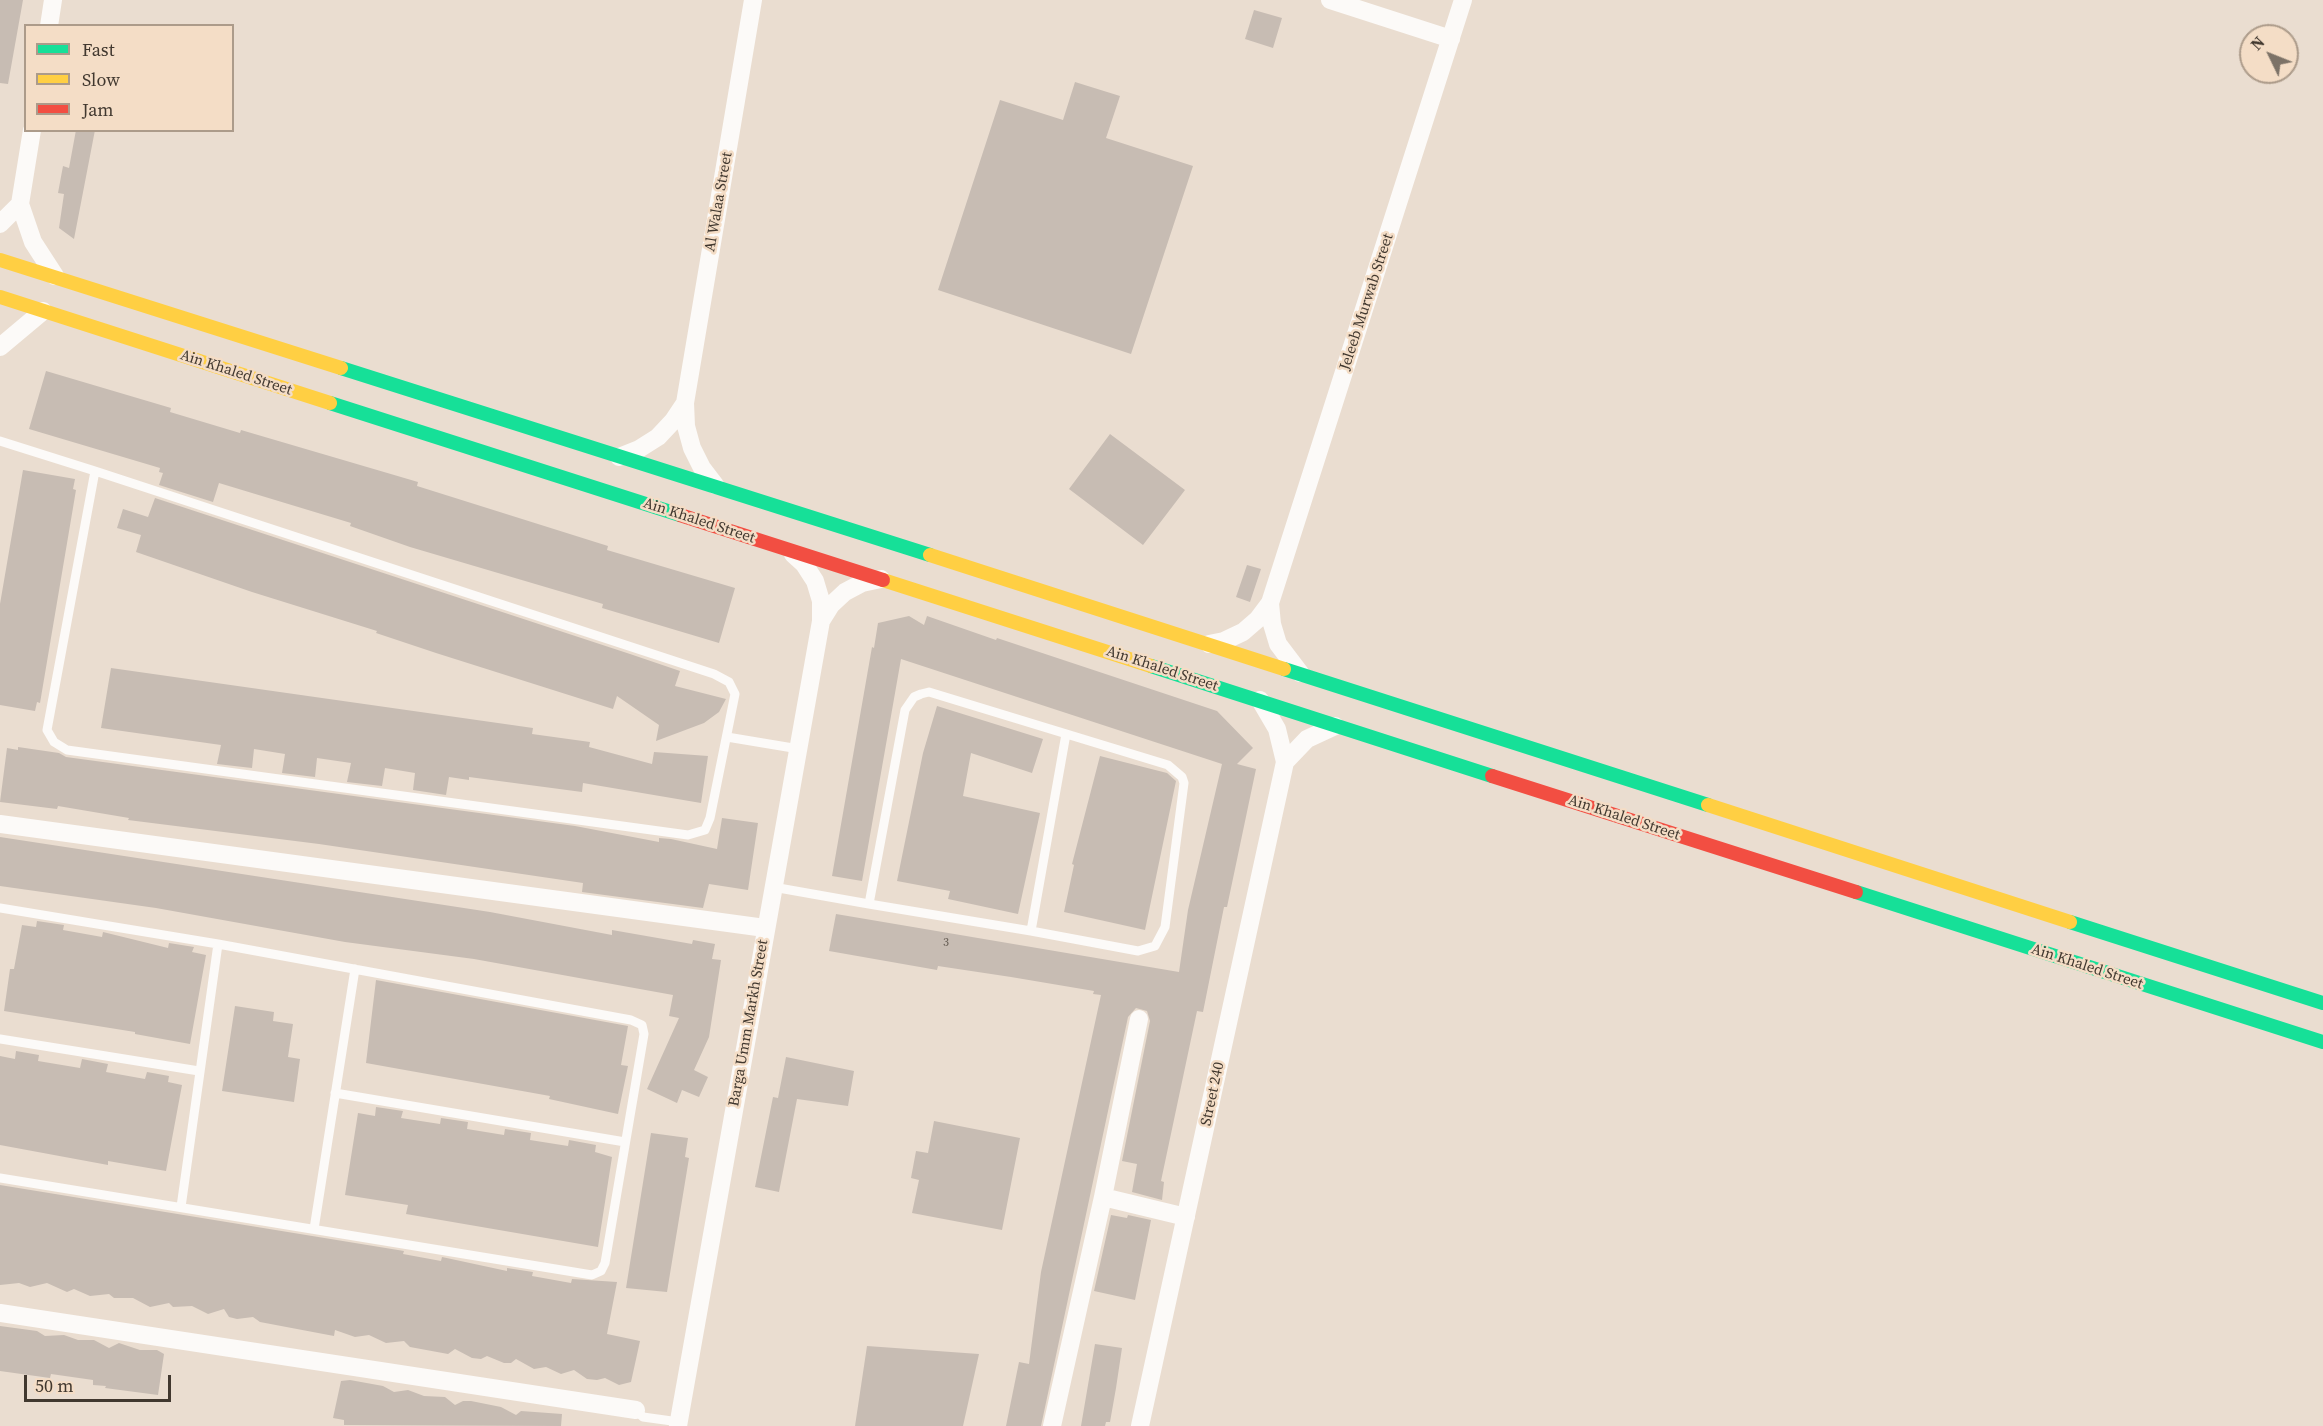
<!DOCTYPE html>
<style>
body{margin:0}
#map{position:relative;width:2323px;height:1426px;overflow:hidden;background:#eaddd0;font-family:"Source Serif 4",serif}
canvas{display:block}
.legend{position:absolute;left:24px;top:24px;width:210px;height:108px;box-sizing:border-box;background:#f4ddc6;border:2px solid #ac9b8a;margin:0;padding:8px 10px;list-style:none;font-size:18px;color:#41382f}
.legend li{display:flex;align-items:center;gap:12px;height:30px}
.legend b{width:30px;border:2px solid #ac9b8a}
.north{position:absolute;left:2239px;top:24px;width:60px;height:60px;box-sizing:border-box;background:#f4ddc6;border:2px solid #ac9b8a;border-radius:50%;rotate:313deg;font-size:16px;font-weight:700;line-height:24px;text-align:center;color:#41382f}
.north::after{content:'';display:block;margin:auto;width:21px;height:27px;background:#7c7267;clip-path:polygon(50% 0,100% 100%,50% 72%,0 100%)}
.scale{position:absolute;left:24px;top:1375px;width:147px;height:27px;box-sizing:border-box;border:3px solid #41382f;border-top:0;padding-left:8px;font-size:18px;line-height:21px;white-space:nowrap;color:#41382f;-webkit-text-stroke:4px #f4ddc6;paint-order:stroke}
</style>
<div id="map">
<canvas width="2323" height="1426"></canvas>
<ul class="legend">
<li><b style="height:8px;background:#16e098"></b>Fast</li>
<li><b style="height:8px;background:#ffcf43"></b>Slow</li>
<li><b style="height:8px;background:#f24e42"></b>Jam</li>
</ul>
<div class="north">N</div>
<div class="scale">50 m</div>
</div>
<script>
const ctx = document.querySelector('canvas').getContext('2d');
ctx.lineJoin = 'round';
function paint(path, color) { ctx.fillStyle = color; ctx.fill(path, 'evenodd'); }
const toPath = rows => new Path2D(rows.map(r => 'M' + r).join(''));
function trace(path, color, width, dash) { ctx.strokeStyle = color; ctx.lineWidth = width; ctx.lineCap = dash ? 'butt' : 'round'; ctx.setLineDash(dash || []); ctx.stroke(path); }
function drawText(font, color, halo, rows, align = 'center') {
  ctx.font = font + ' "Source Serif 4",serif'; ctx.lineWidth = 5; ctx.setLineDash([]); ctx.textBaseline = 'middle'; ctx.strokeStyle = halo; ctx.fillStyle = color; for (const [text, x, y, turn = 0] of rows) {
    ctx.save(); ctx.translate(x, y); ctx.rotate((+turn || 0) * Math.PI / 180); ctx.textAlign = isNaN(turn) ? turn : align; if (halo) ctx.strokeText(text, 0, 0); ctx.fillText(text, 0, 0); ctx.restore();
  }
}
paint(toPath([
 [0,0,23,0,8,84,0,83],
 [1254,10,1282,18,1273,48,1245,39],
 [1075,82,1120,96,1106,138,1193,166,1131,354,938,290,1000,100,1063,120],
 [76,130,95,130,74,239,59,228,64,194,58,193,63,166,69,168],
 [46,371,171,408,170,412,240,433,241,430,418,482,417,486,608,546,607,550,735,588,719,643,602,608,603,604,410,547,350,526,351,523,219,483,213,502,159,485,163,473,159,472,160,468,29,429],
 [1110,434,1185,490,1143,545,1069,489],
 [23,470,75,479,73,489,76,490,40,703,37,702,35,711,0,705,0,604],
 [155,498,630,654,680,671,675,686,726,699,719,712,704,723,656,741,659,725,617,696,613,709,436,653,376,633,377,631,252,592,136,552,141,535,117,528,123,509,148,517],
 [1247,565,1261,569,1250,602,1236,597],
 [909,616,924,625,927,616,996,640,997,638,1217,711,1253,748,1237,764,1256,769,1227,907,1224,907,1203,1012,1197,1011,1161,1181,1164,1182,1162,1200,1132,1192,1137,1164,1122,1161,1150,1021,1147,1011,1136,1008,1128,1017,1041,1426,1006,1426,1019,1362,1029,1364,1041,1272,1101,995,1093,994,1094,991,1011,977,938,966,937,970,829,951,836,914,1179,972,1188,910,1222,764,901,659,862,881,832,876,872,647,874,648,878,623],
 [111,668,533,728,532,734,590,742,589,747,652,764,654,752,708,756,701,803,583,783,582,792,469,777,469,780,449,777,446,795,413,790,415,773,385,768,382,786,347,782,351,763,317,758,315,777,282,773,285,754,254,749,252,768,217,764,221,745,101,728],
 [937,706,1043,739,1032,773,971,753,963,796,1040,813,1018,914,948,899,950,891,897,881,923,753],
 [18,747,59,753,66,757,575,826,659,842,659,838,671,839,717,849,722,818,758,823,748,890,709,884,703,908,582,892,583,883,319,844,128,820,129,818,58,806,57,809,0,802,7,748,18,750],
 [1100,756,1167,773,1176,781,1145,930,1064,912,1074,865,1072,864],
 [0,837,490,912,612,935,612,930,692,944,693,940,715,944,712,959,721,960,709,1037,694,1070,708,1077,699,1097,682,1090,677,1103,647,1089,679,1018,669,1016,673,995,474,959,345,942,156,908,0,886],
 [37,921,64,925,63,930,102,937,103,932,168,948,169,943,194,947,192,952,206,955,190,1044,135,1034,135,1032,4,1011,10,969,14,969,22,925,36,927],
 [376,980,628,1026,621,1065,628,1066,618,1114,549,1099,550,1096,366,1063],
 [235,1006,274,1012,273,1021,293,1024,288,1057,300,1059,294,1102,222,1091],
 [16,1051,39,1055,38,1061,80,1068,82,1059,108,1064,106,1072,145,1079,147,1072,169,1076,168,1082,182,1085,166,1171,108,1161,108,1165,0,1145,0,1056,15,1059],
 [786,1057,854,1071,848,1106,797,1099,779,1192,755,1187,773,1097,778,1098],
 [376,1107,403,1111,401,1118,440,1124,441,1118,468,1122,467,1129,504,1135,505,1129,531,1133,530,1140,568,1146,569,1140,596,1145,595,1152,612,1157,598,1247,406,1214,408,1205,345,1195,358,1113,375,1116],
 [934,1121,1020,1138,1002,1230,912,1213,919,1180,911,1178,916,1151,928,1153],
 [651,1133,688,1138,685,1157,689,1158,667,1292,626,1288],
 [0,1185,404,1251,403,1254,441,1261,442,1257,507,1271,507,1268,533,1272,532,1276,571,1283,572,1279,617,1282,607,1334,640,1341,631,1382,619,1385,605,1378,597,1380,587,1379,574,1370,561,1374,546,1367,534,1369,516,1359,511,1363,504,1363,487,1356,481,1359,472,1358,455,1349,448,1354,410,1347,404,1341,386,1343,369,1335,355,1337,335,1330,334,1336,260,1322,253,1317,237,1319,229,1317,224,1309,208,1314,192,1306,173,1307,169,1303,150,1307,133,1298,114,1298,109,1294,90,1296,74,1289,67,1292,47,1283,30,1287,19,1283,0,1285],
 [1111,1215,1127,1218,1128,1215,1151,1220,1135,1300,1094,1291],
 [0,1326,37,1331,45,1336,64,1335,78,1340,94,1340,109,1348,119,1343,140,1350,157,1350,164,1354,158,1395,105,1388,106,1386,93,1385,93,1380,51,1374,50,1378,0,1371],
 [1095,1344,1122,1348,1116,1388,1110,1422,1106,1422,1105,1426,1081,1426],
 [867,1346,979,1354,963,1426,855,1426],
 [350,1380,383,1386,394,1392,408,1390,424,1396,445,1397,455,1405,463,1401,471,1401,501,1407,516,1415,521,1411,562,1414,561,1426,344,1425,344,1420,333,1418,341,1381]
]), '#c7bcb3');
trace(toPath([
 [0,441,95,471,714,674,729,682,735,694,710,818,705,830,688,835,67,750,54,742,47,730,95,471],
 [727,737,799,749],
 [773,887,869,904,1031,931,1138,951,1155,946,1165,927,1184,783,1182,777,1168,765,929,692,921,694,914,697,905,710,869,904],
 [0,908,218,944,631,1020,642,1025,644,1034,605,1263,601,1271,592,1275,0,1178],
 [1031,931,1066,734],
 [0,1039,199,1071],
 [335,1093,625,1142],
 [181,1207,218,944],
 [314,1229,355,969],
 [636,1410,643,1417,679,1422]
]), '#fcfaf8', 9);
trace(toPath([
 [1330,0,1451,39],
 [49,26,53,0],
 [32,130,20,204,33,242,55,276],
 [0,224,20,204],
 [0,347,43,311],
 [619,457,639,449,658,437,673,421,685,403],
 [715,485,702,468,692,448,686,426,685,403,753,0],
 [1270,603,1272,624,1278,644,1300,673],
 [821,621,831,605,845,592,862,583,881,579],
 [1209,644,1224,641,1243,632,1258,619,1270,603,1463,0],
 [1285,762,1307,739,1335,726],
 [0,824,765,928],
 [1103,1197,1139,1019],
 [0,1313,636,1410],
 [678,1426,821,621,821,601,815,581,804,564,793,554],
 [1052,1426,1103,1197,1186,1217],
 [1140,1426,1285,762,1277,729,1260,700]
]), '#fcfaf8', 18);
trace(toPath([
 [341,368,930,555],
 [330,403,680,515],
 [1151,666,1492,776],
 [1284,669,1708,805],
 [1856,892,2323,1042],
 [2070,922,2323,1003]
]), '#16e098', 14);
trace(toPath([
 [0,260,341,368],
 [0,297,330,403],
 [930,555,1284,669],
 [883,580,1151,666],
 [1708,805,2070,922]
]), '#ffcf43', 14);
trace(toPath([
 [680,515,883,580],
 [1492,776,1856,892]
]), '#f24e42', 14);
drawText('12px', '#625950', null, [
 ["3",946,943]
]);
drawText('15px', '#41382f', '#f4ddc6', [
 ["Al Walaa Street",719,202,-80],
 ["Jeleeb Murwab Street",1367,302,-72],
 ["Ain Khaled Street",236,373,18],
 ["Ain Khaled Street",699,521,18],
 ["Ain Khaled Street",1162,669,18],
 ["Ain Khaled Street",1624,818,18],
 ["Ain Khaled Street",2087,967,18],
 ["Barga Umm Markh Street",749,1023,-80],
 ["Street 240",1213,1094,-78]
]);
</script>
